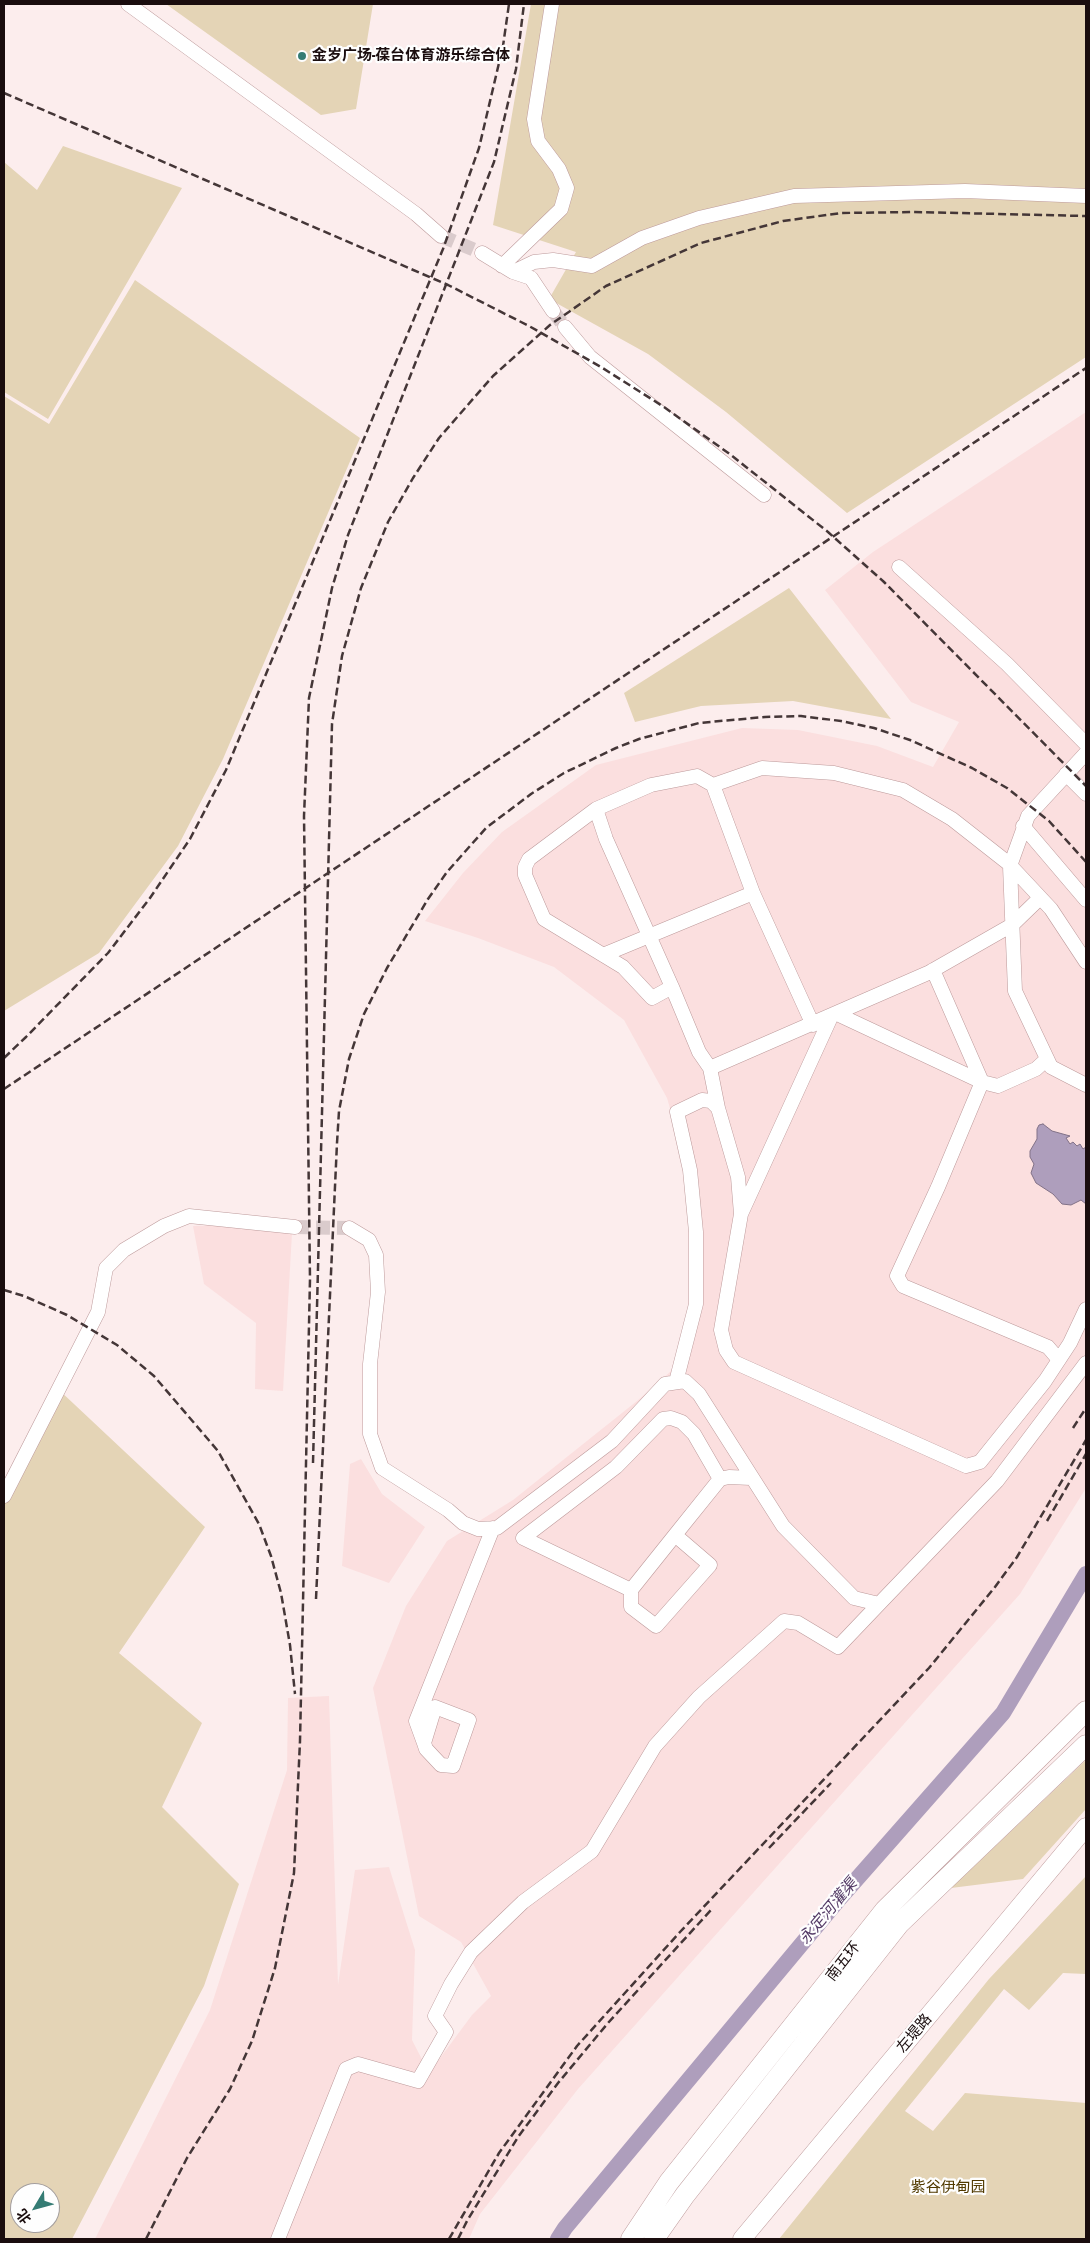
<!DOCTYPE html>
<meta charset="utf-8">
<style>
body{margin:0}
#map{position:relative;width:1090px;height:2243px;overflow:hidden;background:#fceded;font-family:Jost,"Noto Sans SC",sans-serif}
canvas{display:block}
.frame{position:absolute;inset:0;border:5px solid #1a0d0e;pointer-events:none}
.north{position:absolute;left:10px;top:2183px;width:50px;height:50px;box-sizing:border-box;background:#fefefe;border:1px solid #a39e9e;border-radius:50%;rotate:233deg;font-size:14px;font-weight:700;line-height:20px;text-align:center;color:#1a0d0e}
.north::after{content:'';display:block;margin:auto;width:18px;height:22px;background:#357c74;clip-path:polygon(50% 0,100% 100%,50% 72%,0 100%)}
</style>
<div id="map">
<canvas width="1090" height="2243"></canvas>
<div class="frame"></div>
<div class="north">北</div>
</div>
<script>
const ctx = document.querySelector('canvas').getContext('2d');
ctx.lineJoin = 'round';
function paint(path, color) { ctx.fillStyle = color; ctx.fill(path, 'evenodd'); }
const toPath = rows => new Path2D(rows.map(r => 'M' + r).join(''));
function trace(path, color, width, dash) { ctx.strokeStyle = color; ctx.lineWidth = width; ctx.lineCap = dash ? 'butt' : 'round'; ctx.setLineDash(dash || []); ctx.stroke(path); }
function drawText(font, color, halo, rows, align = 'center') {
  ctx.font = font + ' Jost,"Noto Sans SC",sans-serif'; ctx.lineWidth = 4.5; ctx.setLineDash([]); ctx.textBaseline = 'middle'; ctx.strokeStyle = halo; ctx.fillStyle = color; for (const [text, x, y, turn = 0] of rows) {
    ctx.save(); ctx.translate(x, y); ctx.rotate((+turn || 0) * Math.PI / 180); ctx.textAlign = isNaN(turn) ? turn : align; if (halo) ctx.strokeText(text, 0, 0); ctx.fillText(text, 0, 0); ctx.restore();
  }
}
paint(toPath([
 [1086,412,1086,1488,1020,1594,578,2089,480,2214,469,2239,95,2239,210,2010,287,1770,288,1698,329,1696,338,1985,355,1870,389,1867,415,1950,412,2040,429,2073,472,2015,491,1996,461,1942,419,1916,373,1688,406,1606,447,1541,513,1500,637,1401,670,1372,676,1362,693,1293,686,1163,667,1098,624,1020,554,967,478,938,425,921,463,873,502,832,596,765,742,728,798,730,877,746,933,767,959,722,911,702,825,590,873,552],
 [232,1225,292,1233,283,1391,255,1389,256,1323,204,1284,193,1226],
 [361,1459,382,1494,425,1527,389,1583,342,1566,350,1464]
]), '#fbdfdf');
paint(toPath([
 [166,4,373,4,356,109,321,115],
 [531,4,1086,4,1086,357,847,513,726,412,648,354,549,299,576,252,493,225],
 [63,146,182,188,48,419,4,392,4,162,37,190],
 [135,280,360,438,223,759,178,846,99,953,4,1011,4,396,49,424],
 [789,588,891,719,793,701,701,706,635,722,624,693],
 [58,1389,205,1527,119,1653,202,1723,162,1807,239,1884,204,1986,72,2239,4,2239,4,1490],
 [20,2193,50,2193,50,2223,20,2223],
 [1086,1760,1086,1809,1023,1879,951,1888],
 [1086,1876,1086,1974,1063,1973,1029,2010,1004,1989,905,2111,933,2131,965,2093,1086,2103,1086,2239,779,2239,989,1979]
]), '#e4d4b6');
const water = toPath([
 [1043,1124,1052,1131,1070,1136,1066,1138,1070,1144,1073,1142,1077,1146,1080,1144,1083,1149,1086,1147,1086,1204,1081,1200,1071,1205,1062,1204,1053,1194,1036,1183,1031,1173,1034,1164,1030,1157,1030,1151,1037,1139,1037,1129,1039,1125,1043,1124]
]);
paint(water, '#ae9ebc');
trace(water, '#827288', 1);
trace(toPath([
 [558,2239,565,2228,840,1898,1003,1713,1086,1574]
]), '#ae9ebc', 16);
trace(toPath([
 [441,236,482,253],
 [553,311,565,327],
 [295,1227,349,1228]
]), '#dacbcc', 14, [14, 7]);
const minor = toPath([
 [128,4,416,214,441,236],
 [482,253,513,272,531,278,553,311],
 [502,266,561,209,567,188,559,169,538,141,534,119,552,4],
 [513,272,534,262,553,260,592,266,642,238,699,218,794,196,965,191,1086,196],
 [565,327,590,357,764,495],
 [899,567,1007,664,1086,744],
 [1086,753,1028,816,1010,866,1015,991,1051,1067,1086,1085],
 [1066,774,1086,794],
 [713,785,753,893,813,1025],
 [596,809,529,859,525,867,525,875,544,919,623,967,652,998,672,987],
 [1023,826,1086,900],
 [603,955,753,893],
 [933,970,982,1082,998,1086,1036,1069,1047,1059],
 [837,1014,982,1082,938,1187,897,1276,903,1286,1048,1347,1059,1360],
 [710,1068,699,1052,672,987,606,839,596,809,651,785,697,776,713,785,762,768,834,773,903,790,952,819,1008,863,1051,909,1086,962],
 [718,1108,710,1068,928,973,1012,925,1040,898],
 [741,1214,831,1017],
 [349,1228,369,1240,376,1255,378,1292,370,1364,370,1434,382,1468,448,1510,463,1523,478,1529,497,1528,612,1441,665,1384,685,1381,699,1394,783,1526,854,1598,879,1604,997,1481,1086,1363],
 [676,1382,696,1304,696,1232,690,1170,677,1112,702,1100,711,1101,718,1108,738,1177,741,1214,721,1330,726,1350,734,1362,966,1466,980,1462,1045,1381,1070,1343,1086,1309],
 [4,1496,98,1312,106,1268,124,1250,164,1226,189,1216,295,1227],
 [675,1535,710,1565,656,1626,631,1607,631,1590,675,1535,720,1479,729,1477,751,1478],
 [631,1590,523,1538,616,1467,663,1419,671,1418,682,1422,694,1434,720,1479],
 [424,1743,435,1707,469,1720,453,1766,441,1765,426,1749,424,1743,416,1721,493,1528],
 [278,2239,346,2069,358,2064,418,2081,446,2032,435,2016,451,1984,471,1952,523,1902,592,1851,655,1746,699,1697,784,1621,798,1623,838,1647,879,1604]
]);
const major = toPath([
 [742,2239,1086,1827]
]);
const highway = toPath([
 [631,2239,669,2182,885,1910,1086,1711],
 [654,2239,685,2195,899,1924,1086,1745]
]);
trace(minor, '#bd9a9b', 15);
trace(major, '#bd9a9b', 19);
trace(highway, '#bd9a9b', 21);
trace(minor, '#fff', 14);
trace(major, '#fff', 18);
trace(highway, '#fff', 20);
trace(toPath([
 [4,93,448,285,529,326,601,367,664,407,731,455,828,532,884,582,1086,786],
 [4,1058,26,1037,108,953,150,898,190,839,226,770,443,249,479,148,503,46,509,4],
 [4,1089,1086,368],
 [4,1290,24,1296,67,1315,117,1345,154,1376,218,1451,259,1524,271,1556,281,1593,290,1645,295,1694],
 [1073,1428,1086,1408],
 [313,1463,332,724,342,656,361,588,388,522,413,478,439,438,493,376,550,325,606,286,701,243,783,221,841,213,914,212,1086,216],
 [1047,1521,1086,1454],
 [316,1599,337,1143,339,1111,349,1059,364,1014,387,968,428,899,447,872,486,828,531,794,564,773,616,748,639,739,699,723,765,717,801,716,841,721,874,728,910,740,972,768,1007,788,1049,821,1086,862],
 [769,1848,831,1783],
 [146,2239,187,2158,230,2089,252,2041,275,1968,294,1873,300,1741,310,1279,304,816,309,698,332,588,348,535,494,162,516,69,524,4],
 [449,2239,499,2153,577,2046,680,1932,929,1668,995,1587,1017,1557,1086,1440],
 [458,2239,467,2221,518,2137,558,2083,608,2023,711,1910]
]), '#443637', 2.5, [8, 4]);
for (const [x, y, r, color] of [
 [302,56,5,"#357c74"]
]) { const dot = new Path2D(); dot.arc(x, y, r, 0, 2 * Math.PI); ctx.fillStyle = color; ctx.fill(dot); trace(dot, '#fefefe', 2); }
drawText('bold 15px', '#1a0d0e', '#fefefe', [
 ["金岁广场-葆台体育游乐综合体",312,56]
], 'left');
drawText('15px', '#1a0d0e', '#fefefe', [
 ["南五环",844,1962,-52],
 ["左堤路",915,2034,-50]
]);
drawText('15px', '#513a00', '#fefefe', [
 ["紫谷伊甸园",948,2188]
]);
drawText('italic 16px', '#553c67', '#fefefe', [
 ["永定河灌渠",829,1912,-50]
]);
</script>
